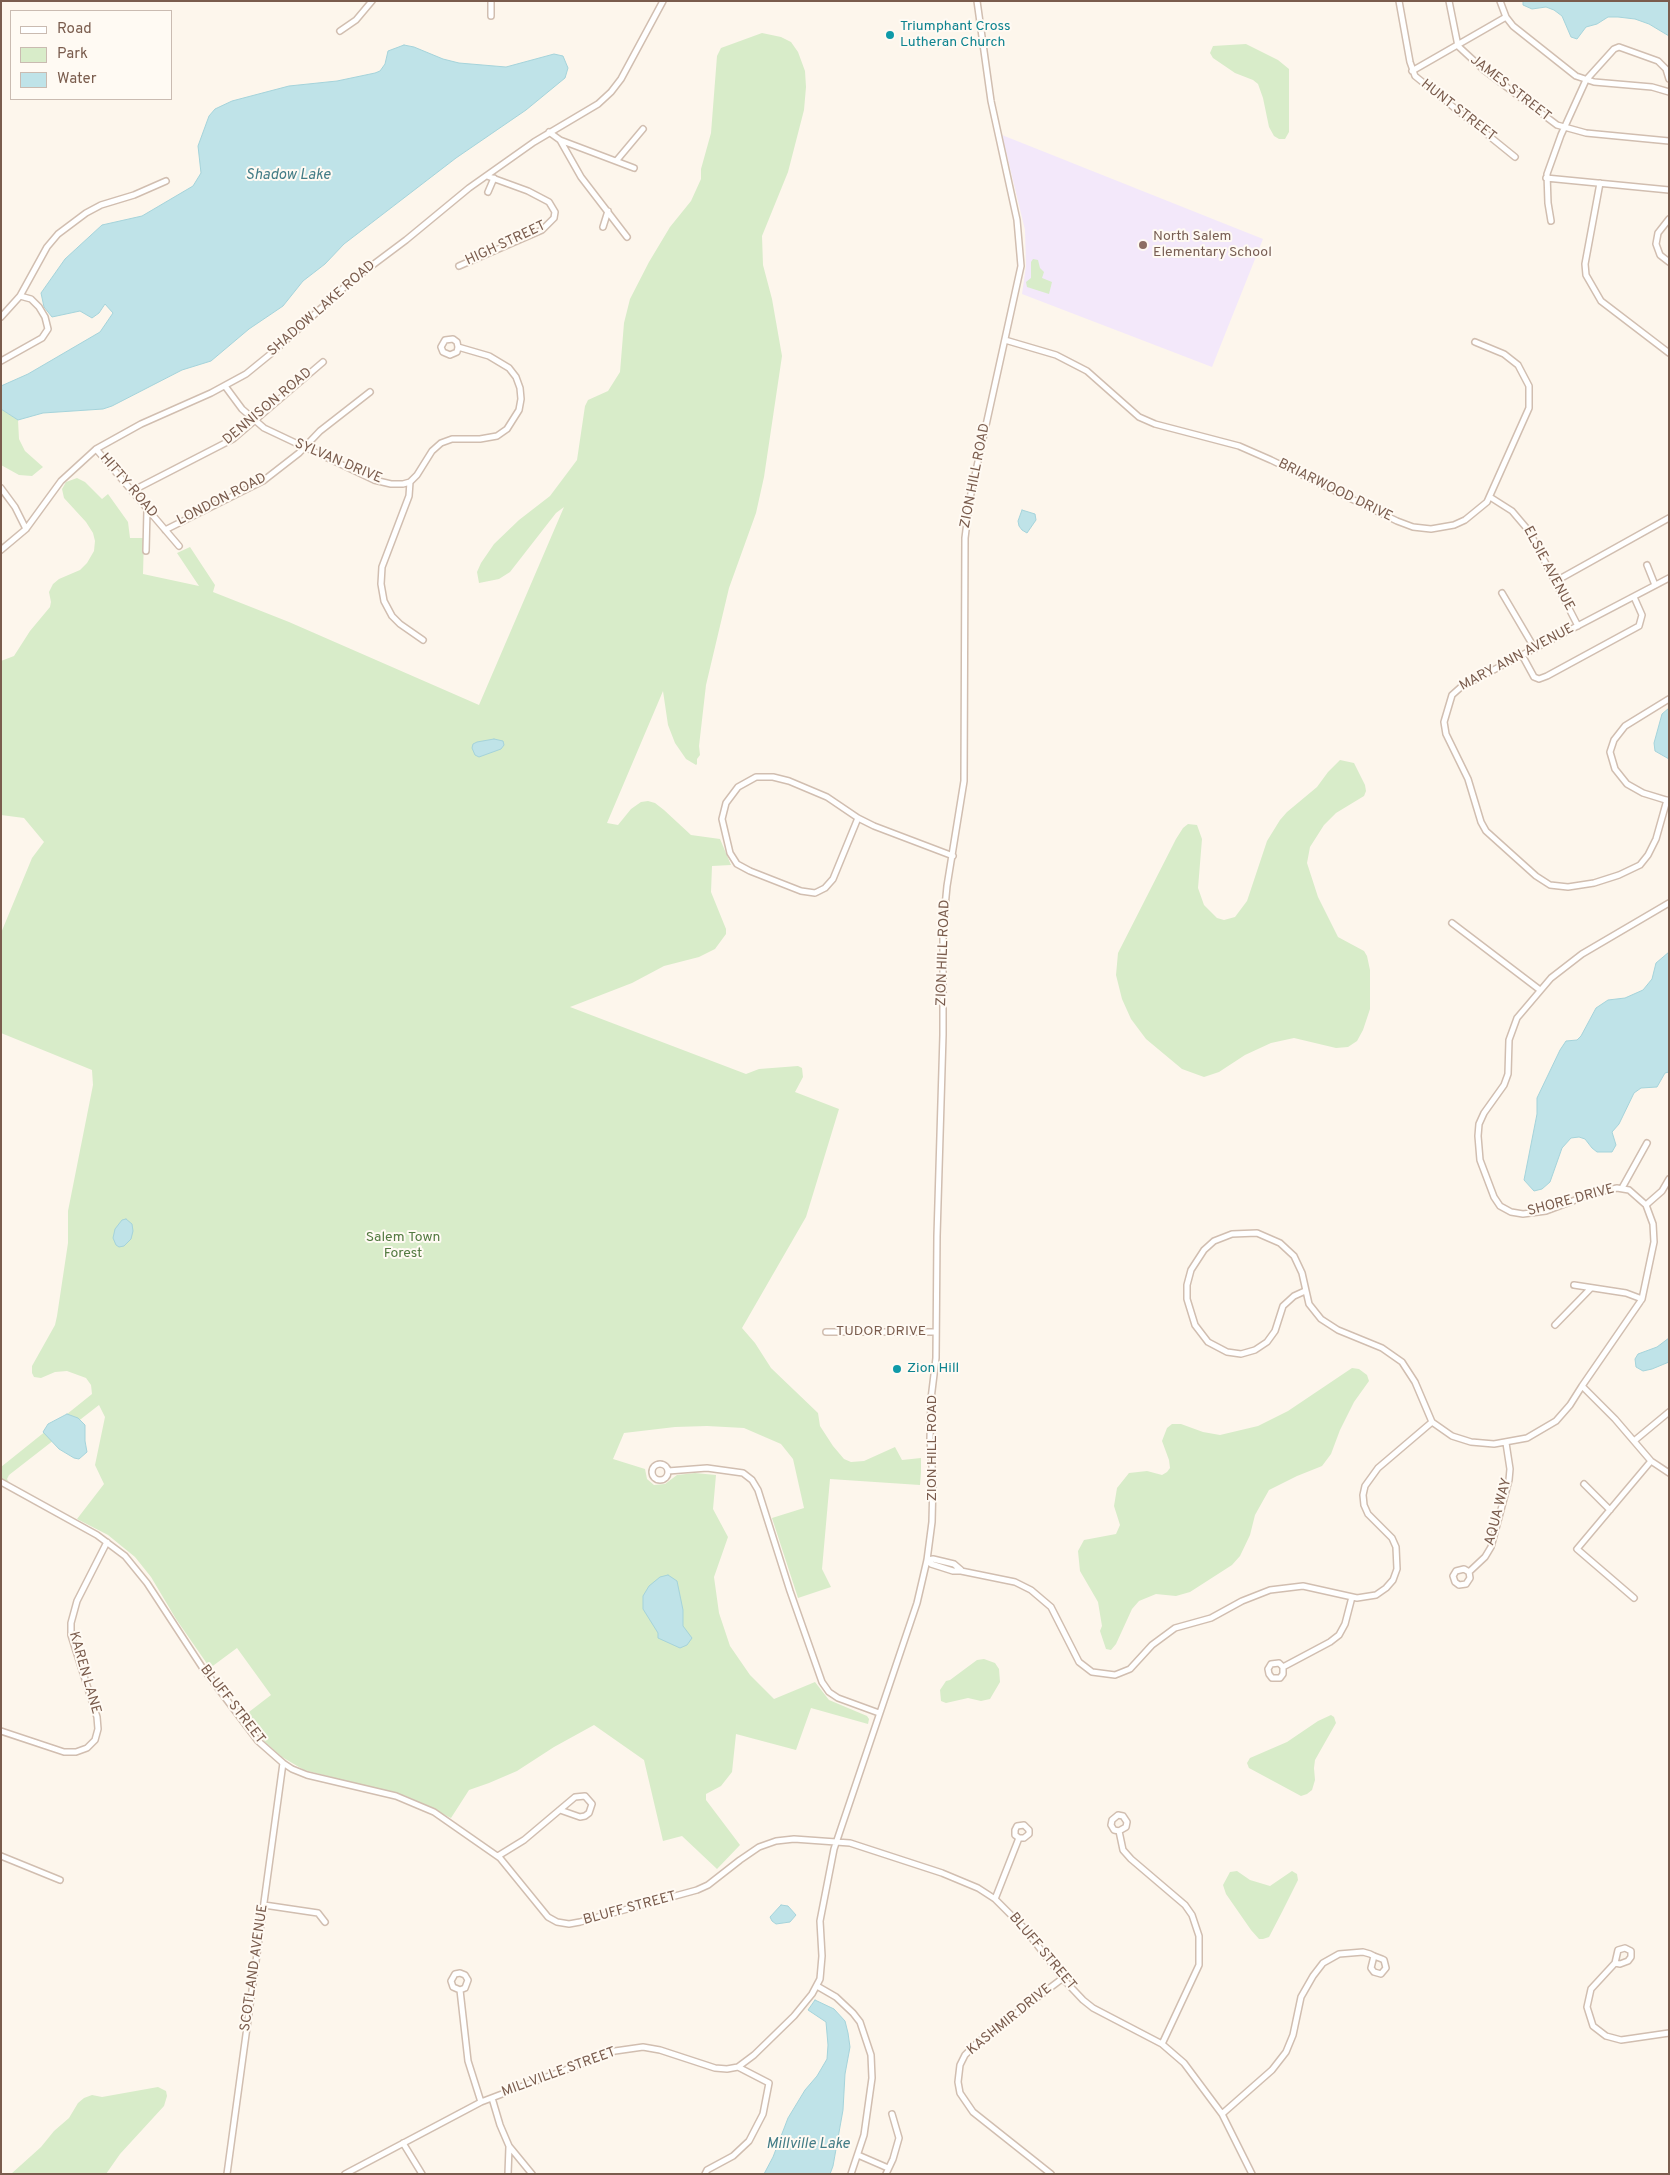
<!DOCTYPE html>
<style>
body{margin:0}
#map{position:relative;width:1670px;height:2175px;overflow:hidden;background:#fdf6ec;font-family:Overpass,sans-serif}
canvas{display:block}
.frame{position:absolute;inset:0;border:2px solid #7a5c4d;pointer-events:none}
.legend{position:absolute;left:10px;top:10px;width:162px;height:90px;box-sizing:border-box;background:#fffaf3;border:1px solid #cabbb1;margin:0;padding:6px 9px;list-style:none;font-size:15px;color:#7a5c4d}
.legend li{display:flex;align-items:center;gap:10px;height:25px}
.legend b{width:25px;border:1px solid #cabbb1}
</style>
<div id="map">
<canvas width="1670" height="2175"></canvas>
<div class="frame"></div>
<ul class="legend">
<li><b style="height:6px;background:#fff"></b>Road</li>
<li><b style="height:14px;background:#d8ecc9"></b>Park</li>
<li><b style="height:14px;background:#bfe3e8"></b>Water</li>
</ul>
</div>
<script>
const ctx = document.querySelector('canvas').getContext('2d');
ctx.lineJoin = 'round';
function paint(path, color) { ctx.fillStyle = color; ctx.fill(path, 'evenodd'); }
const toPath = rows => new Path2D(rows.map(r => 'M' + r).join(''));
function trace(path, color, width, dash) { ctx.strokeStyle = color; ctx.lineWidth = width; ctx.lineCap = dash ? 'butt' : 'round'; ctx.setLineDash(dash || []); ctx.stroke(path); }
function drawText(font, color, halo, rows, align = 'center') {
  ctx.font = font + ' Overpass,sans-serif'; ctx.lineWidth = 4; ctx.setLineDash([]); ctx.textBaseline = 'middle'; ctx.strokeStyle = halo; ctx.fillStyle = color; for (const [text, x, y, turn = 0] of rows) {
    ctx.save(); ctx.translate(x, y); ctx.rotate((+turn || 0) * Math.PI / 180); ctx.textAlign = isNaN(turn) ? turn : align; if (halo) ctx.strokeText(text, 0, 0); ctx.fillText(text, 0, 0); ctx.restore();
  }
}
paint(toPath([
 [1002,135,1263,239,1212,367,1022,294,1026,266,1025,230]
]), '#f3e8fa');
paint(toPath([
 [762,33,781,37,791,42,798,52,805,71,806,87,804,110,788,172,762,236,763,265,772,299,782,356,764,477,756,513,729,588,706,685,699,746,700,755,697,759,697,764,696,765,686,759,675,743,668,725,663,691,607,823,618,825,631,809,641,802,648,801,655,803,664,810,691,835,720,839,731,865,712,866,711,892,726,929,726,934,715,949,699,957,664,966,632,983,570,1007,746,1074,759,1069,798,1066,802,1068,803,1077,795,1092,839,1109,806,1217,742,1328,755,1343,771,1368,818,1413,820,1426,833,1446,844,1459,851,1462,864,1461,895,1447,902,1460,921,1458,921,1472,920,1485,830,1479,822,1569,831,1587,798,1598,772,1518,804,1508,793,1459,781,1444,744,1428,707,1426,675,1427,624,1433,613,1459,645,1469,647,1479,654,1485,665,1484,677,1475,695,1473,716,1475,713,1509,728,1537,714,1577,719,1613,730,1646,750,1675,774,1699,815,1682,829,1700,867,1716,869,1719,868,1724,811,1708,796,1750,736,1734,732,1772,721,1786,706,1794,706,1800,740,1845,717,1869,682,1836,663,1841,644,1760,594,1725,554,1747,517,1771,489,1783,469,1790,451,1818,406,1796,304,1770,282,1757,265,1742,245,1715,271,1695,237,1648,210,1668,176,1619,151,1577,135,1557,108,1535,77,1519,104,1484,95,1465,105,1417,99,1405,9,1475,7,1479,10,1484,1,1479,1,1467,92,1394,91,1385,86,1378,67,1371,55,1372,41,1378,34,1377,32,1373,32,1366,55,1325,57,1316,68,1243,68,1211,93,1085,92,1070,1,1033,1,933,32,858,44,842,24,818,1,815,1,661,14,656,30,631,50,607,51,602,49,592,53,584,59,579,80,570,87,563,94,551,95,541,93,533,86,522,64,498,62,489,66,482,77,478,85,482,102,499,108,494,128,522,130,538,144,538,143,574,199,586,177,553,190,547,215,585,213,592,289,622,479,705,564,507,556,513,510,572,499,579,479,583,477,572,481,563,494,544,519,520,550,496,577,460,585,406,588,400,608,391,620,372,624,323,630,299,649,262,670,227,691,201,701,179,701,169,711,133,717,56,721,48],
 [1246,44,1278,60,1289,69,1289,132,1285,139,1279,139,1274,136,1269,127,1263,98,1258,84,1253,80,1235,73,1213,58,1210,53,1213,46],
 [1033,259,1038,260,1040,268,1044,272,1042,278,1052,282,1049,294,1027,287,1026,282,1031,278,1031,262],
 [1,409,18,420,19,439,25,451,43,467,32,476,19,475,1,465],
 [1340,760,1354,763,1365,785,1366,791,1364,796,1336,813,1324,825,1310,847,1307,863,1318,897,1338,937,1364,951,1367,956,1370,970,1370,1009,1363,1030,1357,1041,1348,1047,1336,1048,1294,1038,1271,1043,1245,1055,1219,1072,1204,1077,1182,1069,1146,1039,1131,1019,1122,999,1116,975,1118,953,1176,839,1183,828,1188,824,1197,825,1202,839,1198,888,1204,905,1217,918,1224,920,1235,917,1247,901,1267,841,1280,820,1287,812,1317,787,1328,772],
 [1352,1368,1359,1369,1367,1375,1369,1381,1354,1402,1340,1430,1331,1454,1322,1466,1297,1476,1269,1490,1255,1515,1250,1535,1240,1556,1232,1565,1190,1592,1176,1596,1156,1594,1139,1601,1132,1609,1116,1644,1111,1650,1106,1649,1100,1631,1102,1626,1098,1602,1080,1571,1078,1551,1084,1540,1116,1534,1120,1525,1114,1506,1117,1488,1129,1473,1147,1471,1162,1475,1167,1472,1170,1468,1169,1460,1162,1441,1167,1428,1172,1424,1181,1424,1203,1432,1220,1435,1258,1426,1288,1411],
 [984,1659,995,1663,999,1669,1000,1682,990,1699,981,1701,968,1698,946,1703,941,1701,940,1690,946,1681,950,1680,977,1660],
 [1331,1715,1334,1717,1336,1723,1315,1760,1314,1768,1315,1780,1312,1790,1307,1794,1301,1796,1249,1768,1247,1763,1250,1758,1287,1742,1318,1721],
 [1237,1871,1250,1880,1270,1886,1292,1871,1297,1874,1298,1880,1282,1912,1269,1937,1263,1939,1259,1939,1251,1930,1226,1894,1223,1885,1230,1872],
 [158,2087,166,2091,167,2096,164,2106,120,2154,106,2174,11,2174,41,2147,54,2131,69,2118,78,2103,84,2098,92,2095,102,2097]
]), '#d8ecc9');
const water = toPath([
 [1523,1,1669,1,1669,36,1649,24,1635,19,1618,17,1608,17,1597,24,1586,27,1577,39,1571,37,1562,16,1554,10,1546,7,1532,9,1523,5,1523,1],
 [404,45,414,47,443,59,459,63,506,67,554,54,563,56,568,68,565,78,526,110,456,158,344,244,325,264,303,281,283,306,249,329,211,361,182,370,112,406,103,409,43,413,18,420,1,409,1,386,28,374,100,332,113,313,105,304,99,313,92,318,80,311,52,317,44,307,41,293,65,259,102,225,142,216,193,186,201,173,198,146,209,116,215,109,232,101,289,86,337,81,375,73,380,71,385,64,388,51,404,45],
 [1022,510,1035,514,1036,520,1027,533,1022,530,1019,526,1018,521,1022,510],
 [1669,708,1669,759,1655,751,1654,743,1662,714,1669,708],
 [494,739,503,741,504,745,501,749,479,757,475,755,472,748,473,744,477,742,494,739],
 [1669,952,1669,1072,1665,1073,1657,1087,1641,1088,1634,1093,1619,1124,1612,1132,1616,1145,1612,1152,1597,1152,1592,1148,1585,1139,1579,1137,1571,1138,1562,1148,1550,1182,1542,1189,1534,1191,1524,1180,1537,1114,1537,1098,1560,1050,1566,1041,1577,1040,1581,1036,1596,1008,1608,1000,1625,998,1643,990,1652,979,1656,963,1669,952],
 [126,1219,132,1224,133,1231,131,1239,124,1246,119,1247,116,1245,113,1238,115,1229,122,1220,126,1219],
 [1669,1338,1669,1362,1652,1369,1643,1371,1636,1367,1635,1359,1638,1354,1657,1347,1669,1338],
 [67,1414,78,1418,85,1425,85,1441,87,1452,79,1459,74,1458,59,1449,43,1432,48,1424,67,1414],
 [668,1575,677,1581,683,1610,683,1626,692,1638,687,1645,680,1648,658,1638,658,1633,643,1609,643,1596,649,1586,660,1577,668,1575],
 [781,1905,788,1906,796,1915,790,1922,776,1924,772,1921,770,1917,781,1905],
 [815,2000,834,2009,845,2021,848,2033,850,2047,845,2074,843,2110,833,2166,830,2174,764,2174,773,2157,788,2118,805,2090,817,2076,827,2059,828,2045,826,2022,808,2010,815,2000]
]);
paint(water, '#bfe3e8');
trace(water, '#a5d3da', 1);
const street = toPath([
 [491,1,491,16],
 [1399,1,1410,62,1415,76,1515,157],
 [1449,1,1458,46,1484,70,1557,125,1586,133,1669,141],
 [1500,1,1506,17,1513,26,1576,76,1594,82,1652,87,1669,92],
 [340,31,356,20,372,1],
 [1412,71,1506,17],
 [549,132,560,140,581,177,627,237],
 [560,140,634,168],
 [617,160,643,129],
 [1546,178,1669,190],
 [1600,183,1585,264,1586,275,1601,301,1669,353],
 [488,192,494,178],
 [1669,219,1658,233,1656,244,1660,255,1669,262],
 [1551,221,1548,203,1547,174,1561,135,1586,80,1614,49,1619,47,1658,61,1666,69,1669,79],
 [603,227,608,211],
 [459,266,542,230,554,218,555,212,549,202,528,191,487,176],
 [1,317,20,296,47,247,58,234,86,213,101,205,134,195,166,181],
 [1005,340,1056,355,1087,371,1139,417,1155,424,1239,446,1271,460,1397,521,1413,527,1431,529,1454,525,1465,520,1487,502,1529,408,1529,386,1518,365,1504,354,1475,342],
 [1,361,42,338,48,329,45,317,39,307,31,299,20,296],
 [225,386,242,409,264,428,374,480,391,484,403,484,410,482,417,475,432,451,441,443,452,439,480,439,497,436,507,429,519,410,521,399,520,388,516,377,509,368,489,356,458,347,457,342,453,339,445,340,441,347,443,352,450,355,457,352,458,347],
 [96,449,179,546],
 [410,482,409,496,382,567,381,584,384,601,392,616,400,624,423,640],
 [1,488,15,507,26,529],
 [132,491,233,439,323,362],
 [1490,497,1512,511,1529,531,1578,626],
 [165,530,263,481,299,453,320,431,370,392],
 [1,550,26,529,61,481,96,449,141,424,211,393,246,374,273,352,350,282,406,240,469,188,534,142,598,104,611,92,621,79,663,1],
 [146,551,147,510],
 [1647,565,1655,585],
 [1556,581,1669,518],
 [1502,593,1535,649],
 [1522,655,1534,677,1539,679,1547,676,1639,626,1642,615,1634,597],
 [1669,699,1625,726,1614,740,1610,752,1615,769,1627,784,1643,793,1669,801],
 [1667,800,1656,839,1648,855,1640,865,1619,875,1594,883,1568,887,1550,885,1536,876,1486,831,1481,822,1468,779,1446,734,1444,722,1452,695,1461,687,1669,578],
 [858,818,833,879,825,888,815,893,801,891,750,871,737,864,730,853,722,819,726,803,738,787,756,777,773,777,789,781,827,797,858,818,874,826,953,856],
 [1669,903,1582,954,1551,978,1517,1018,1509,1040,1508,1074,1504,1085,1484,1113,1479,1124,1478,1136,1480,1160,1494,1197,1500,1206,1511,1212,1523,1214,1546,1211,1594,1193,1617,1188,1629,1190,1646,1205,1653,1224,1654,1242,1642,1299,1582,1386,1615,1419,1651,1461,1669,1473],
 [1452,923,1540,990],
 [1622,1188,1647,1143],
 [1646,1205,1662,1191,1669,1179],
 [1574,1285,1626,1293,1642,1299],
 [1305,1291,1294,1296,1283,1306,1275,1331,1267,1342,1255,1350,1241,1354,1227,1352,1208,1342,1195,1325,1187,1299,1187,1285,1191,1270,1204,1250,1214,1241,1232,1234,1257,1233,1280,1243,1294,1256,1302,1273,1309,1304,1321,1319,1338,1330,1382,1348,1402,1362,1415,1382,1432,1422,1452,1436,1471,1442,1494,1444,1527,1438,1556,1421,1570,1405,1582,1386],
 [1555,1325,1591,1288],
 [826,1332,936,1332],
 [1634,1441,1669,1412],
 '652 1472a8 8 0 1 1 16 0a8 8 0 1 1-16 0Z',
 [668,1471,707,1468,743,1473,752,1480,758,1490,790,1591,822,1682,829,1692,838,1698,879,1713],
 [1,1482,97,1535,125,1556,147,1583,202,1667,258,1741,283,1763,292,1769,307,1775,396,1796,434,1812,500,1858,548,1917,557,1922,569,1924,580,1922,697,1890,708,1885,740,1860,759,1847,776,1841,794,1839,850,1843,942,1873,978,1888,995,1899,1024,1928,1066,1982,1083,2000,1093,2008,1162,2044,1184,2063,1222,2114,1252,2174],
 [1584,1484,1610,1510],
 [927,1560,931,1564,953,1571,961,1571,1015,1582,1031,1590,1051,1607,1079,1662,1092,1672,1115,1675,1130,1669,1152,1645,1175,1628,1211,1618,1242,1601,1270,1590,1303,1586,1357,1598,1376,1595,1386,1588,1393,1580,1397,1569,1396,1547,1392,1538,1368,1514,1364,1505,1363,1495,1365,1486,1378,1468,1432,1422],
 [927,1560,933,1559,954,1564,961,1570],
 [1469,1572,1470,1578,1466,1584,1459,1585,1455,1582,1453,1576,1456,1571,1464,1569,1469,1572,1485,1557,1491,1547,1509,1480,1510,1469,1506,1443],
 [1634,1598,1577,1549,1651,1461],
 [1283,1667,1283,1674,1280,1678,1272,1678,1269,1674,1268,1669,1271,1664,1279,1663,1283,1667,1330,1642,1339,1635,1345,1624,1352,1597],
 [1,1731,64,1752,76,1752,87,1748,95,1740,98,1729,97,1717,71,1635,71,1623,77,1601,107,1542],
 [1119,1831,1114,1830,1111,1825,1112,1820,1118,1815,1123,1816,1127,1822,1126,1827,1119,1831,1123,1850,1131,1859,1185,1905,1192,1915,1199,1936,1199,1965,1162,2044],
 [1,1856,60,1880],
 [498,1856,524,1840,575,1797,585,1796,592,1804,589,1813,585,1816,580,1817,560,1810],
 [995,1899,1019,1838,1024,1838,1029,1834,1029,1830,1024,1825,1017,1826,1015,1830,1015,1835,1019,1838],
 [264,1905,318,1913,325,1922],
 [1615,1963,1620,1964,1628,1961,1631,1957,1631,1951,1625,1948,1618,1950,1615,1963,1591,1989,1587,2007,1593,2026,1606,2036,1621,2040,1669,2033],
 [817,1986,836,1997,853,2013,860,2022,871,2055,872,2078,864,2135,851,2174],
 [460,1990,453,1987,451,1981,455,1974,460,1973,465,1975,468,1980,465,1988,460,1990,468,2061,481,2102],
 [492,2098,500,2125,509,2146,532,2174],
 [1222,2114,1272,2070,1286,2052,1293,2035,1301,1997,1313,1976,1323,1963,1339,1954,1363,1952,1370,1954,1374,1956,1382,1959,1384,1960,1386,1968,1381,1974,1374,1972,1371,1968,1374,1956],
 [403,2143,422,2174],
 [858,2155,888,2168],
 [227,2174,283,1763],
 [345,2174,481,2102,615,2051,643,2047,660,2050,715,2068,727,2069,738,2067,754,2055,794,2016,812,1994,820,1979,822,1956,820,1921,834,1849,917,1603,927,1560,932,1522,933,1480,930,1439,931,1399,936,1358,937,1236,943,1035,943,928,947,886,964,781,965,538,970,498,1021,266,1017,220,991,101,977,1],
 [508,2174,509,2147],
 [705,2174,707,2170,733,2156,749,2141,763,2114,769,2083,738,2067],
 [886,2174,893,2159,899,2138,892,2114],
 [1051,2174,973,2112,960,2093,958,2082,960,2065,965,2055,977,2043,1063,1978]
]);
trace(street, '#d1beb0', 8);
trace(street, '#fff', 5);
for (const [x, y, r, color] of [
 [890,35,5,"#0f9aa8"],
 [1143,245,5,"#8d6e63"],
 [897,1369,5,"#0f9aa8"]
]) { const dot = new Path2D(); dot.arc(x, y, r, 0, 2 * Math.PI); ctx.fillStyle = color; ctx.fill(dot); trace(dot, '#fffaf3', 2); }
drawText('14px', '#0d838f', '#fffaf3', [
 ["Triumphant Cross",900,27],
 ["Lutheran Church",900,43],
 ["Zion Hill",907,1369]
], 'left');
drawText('14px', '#7a5c4d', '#fffaf3', [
 ["JAMES STREET",1510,89,38],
 ["HUNT STREET",1458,111,38],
 ["HIGH STREET",506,244,-25],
 ["SHADOW LAKE ROAD",322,309,-41],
 ["DENNISON ROAD",268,407,-40],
 ["SYLVAN DRIVE",338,462,23],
 ["ZION HILL ROAD",976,476,-79],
 ["HITTY ROAD",128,486,49],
 ["BRIARWOOD DRIVE",1335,491,26],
 ["LONDON ROAD",222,500,-27],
 ["ELSIE AVENUE",1548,569,62],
 ["MARY ANN AVENUE",1517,658,-28],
 ["ZION HILL ROAD",944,953,-88],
 ["SHORE DRIVE",1571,1201,-15],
 ["TUDOR DRIVE",881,1332],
 ["ZION HILL ROAD",933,1448,-90],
 ["AQUA WAY",1499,1512,-75],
 ["KAREN LANE",84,1673,74],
 ["BLUFF STREET",232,1705,52],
 ["BLUFF STREET",630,1909,-15],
 ["BLUFF STREET",1042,1952,50],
 ["SCOTLAND AVENUE",255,1968,-82],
 ["KASHMIR DRIVE",1010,2020,-39],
 ["MILLVILLE STREET",559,2073,-20]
]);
drawText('14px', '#785e54', '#fffaf3', [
 ["North Salem",1153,237],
 ["Elementary School",1153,253]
], 'left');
drawText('14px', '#537a41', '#fffaf3', [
 ["Salem Town",403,1238],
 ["Forest",403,1254]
]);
drawText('italic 15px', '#437c86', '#fffaf3', [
 ["Shadow Lake",288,176],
 ["Millville Lake",808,2145]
]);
</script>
